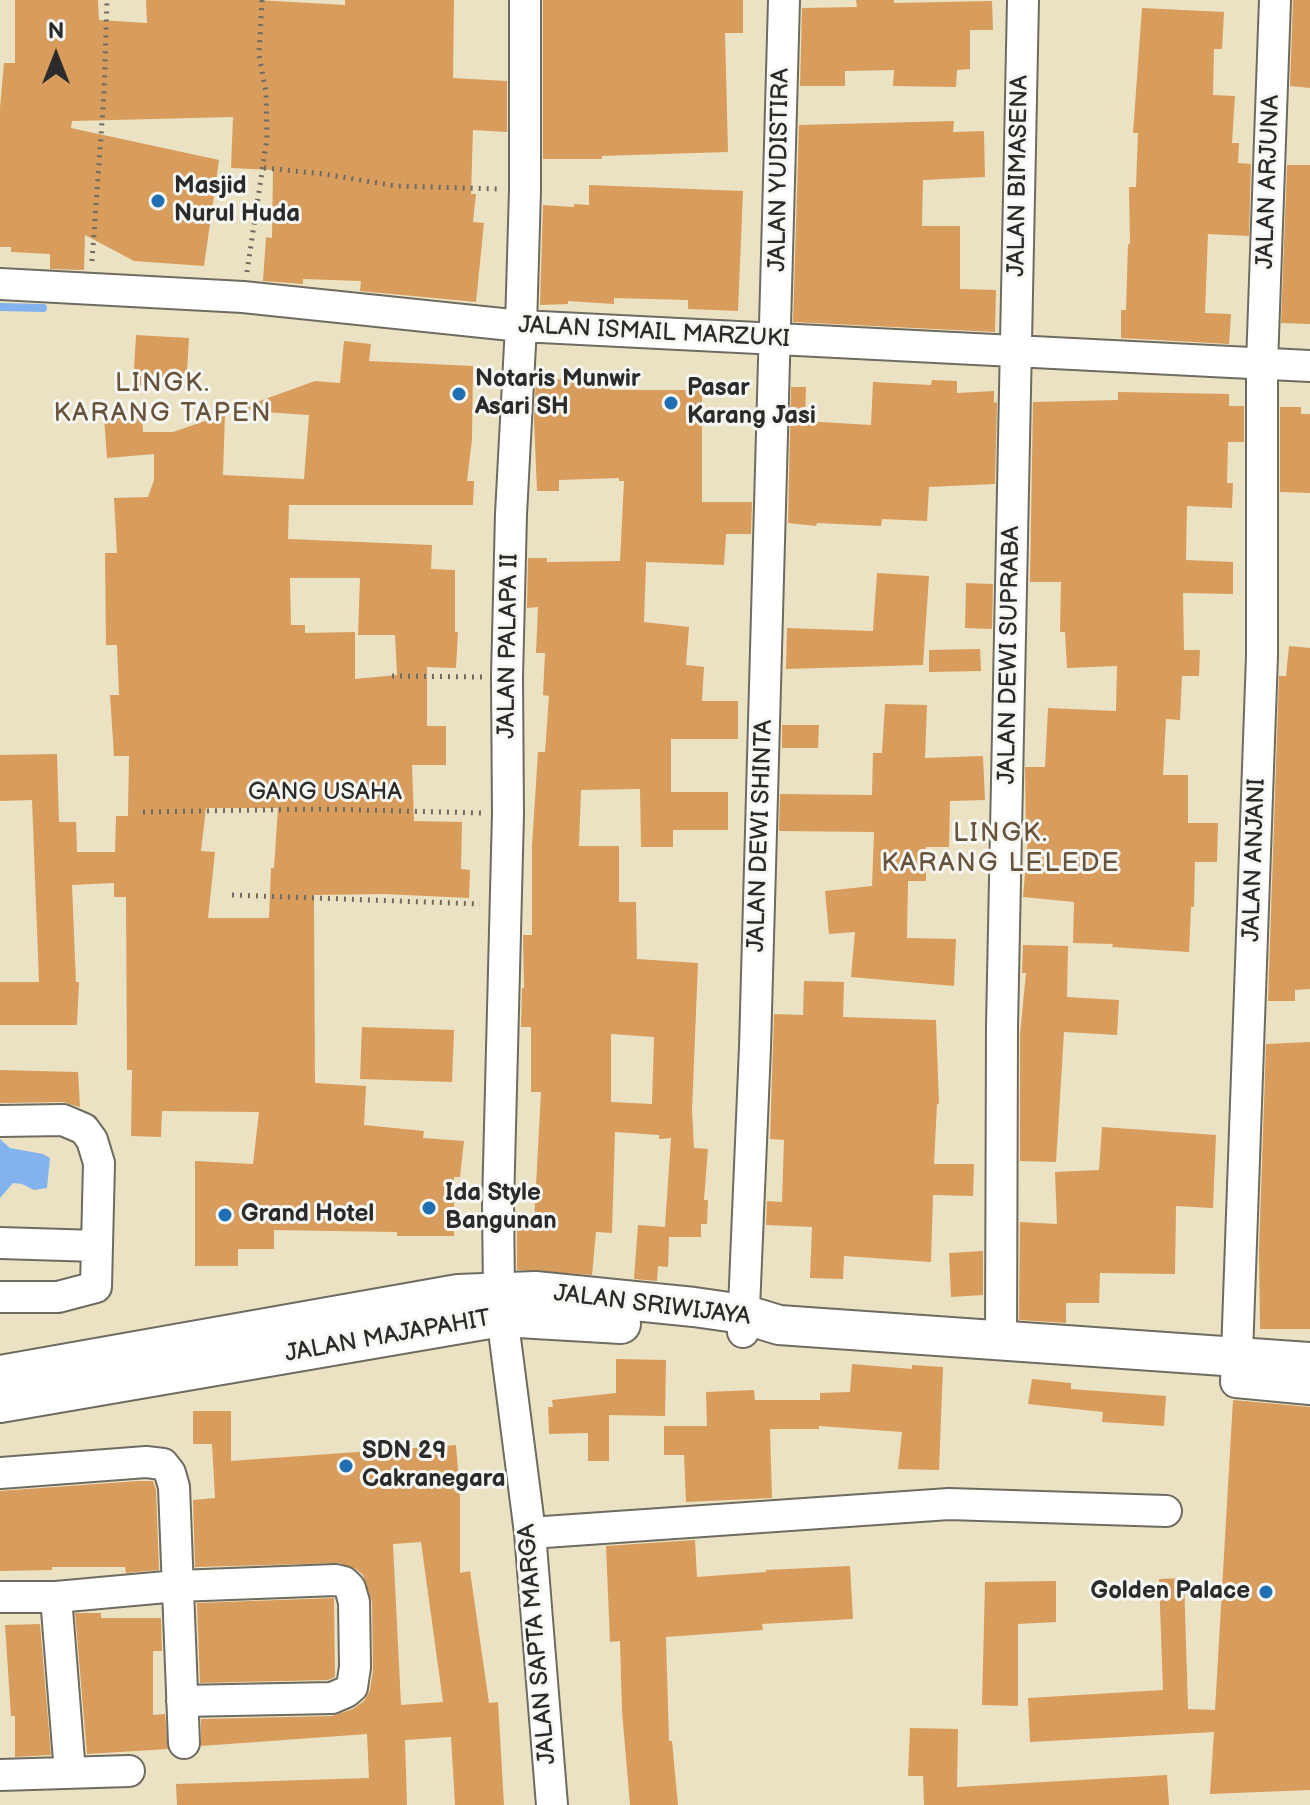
<!DOCTYPE html>
<style>
body{margin:0}
#map{position:relative;width:1310px;height:1805px;overflow:hidden;background:#ebe2c3;font-family:"Balsamiq Sans",sans-serif}
canvas{display:block}
.north{position:absolute;left:16px;top:16px;width:80px;height:80px;-webkit-text-stroke:6px #f6f6f2;paint-order:stroke;rotate:0deg;font-size:22px;font-weight:700;line-height:32px;text-align:center;color:#2b2b2b}
.north::after{content:'';display:block;margin:auto;width:28px;height:36px;background:#2b2b2b;clip-path:polygon(50% 0,100% 100%,50% 72%,0 100%)}
</style>
<div id="map">
<canvas width="1310" height="1805"></canvas>
<div class="north">N</div>
</div>
<script>
const ctx = document.querySelector('canvas').getContext('2d');
ctx.lineJoin = 'round';
function paint(path, color) { ctx.fillStyle = color; ctx.fill(path, 'evenodd'); }
const toPath = rows => new Path2D(rows.map(r => 'M' + r).join(''));
function trace(path, color, width, dash) { ctx.strokeStyle = color; ctx.lineWidth = width; ctx.lineCap = dash ? 'butt' : 'round'; ctx.setLineDash(dash || []); ctx.stroke(path); }
function drawText(font, color, halo, rows, align = 'center') {
  ctx.font = font + ' "Balsamiq Sans",sans-serif'; ctx.lineWidth = 6; ctx.setLineDash([]); ctx.textBaseline = 'middle'; ctx.strokeStyle = halo; ctx.fillStyle = color; for (const [text, x, y, turn = 0] of rows) {
    ctx.save(); ctx.translate(x, y); ctx.rotate((+turn || 0) * Math.PI / 180); ctx.textAlign = isNaN(turn) ? turn : align; if (halo) ctx.strokeText(text, 0, 0); ctx.fillText(text, 0, 0); ctx.restore();
  }
}
paint(toPath([
 [0,1139,10,1148,43,1154,50,1158,47,1188,34,1190,22,1184,13,1183,0,1198]
]), '#82b3ee');
trace(toPath([
 [0,307,43,308]
]), '#82b3ee', 8);
paint(toPath([
 [15,0,98,0,99,20,147,23,146,0,257,0,345,5,345,0,454,0,453,78,507,81,507,132,473,130,471,194,476,194,473,222,484,223,476,302,360,291,361,281,303,279,303,284,263,281,266,237,272,238,273,170,231,168,233,117,72,121,71,128,219,160,204,266,134,261,85,235,84,270,50,269,50,254,11,252,11,247,0,247,0,108,4,63,15,63],
 [543,0,743,0,743,33,725,33,728,152,602,156,602,159,543,159],
 [856,0,894,0,894,3,992,1,993,30,970,30,970,69,957,70,956,87,893,86,894,70,845,71,845,86,800,86,802,8,857,7],
 [1293,0,1310,0,1310,88,1290,86],
 [1142,8,1224,12,1222,49,1214,49,1213,95,1235,96,1232,143,1239,143,1238,163,1251,164,1249,236,1208,234,1205,313,1231,314,1229,344,1121,338,1121,310,1126,310,1128,244,1130,244,1129,187,1136,187,1138,133,1133,133],
 [954,121,953,132,984,131,985,177,923,180,922,226,960,226,960,289,996,290,995,332,793,322,799,125],
 [1287,165,1310,165,1310,324,1281,323],
 [589,185,743,191,738,311,688,309,688,300,614,298,614,304,568,301,568,304,540,305,543,205,574,207,574,204,589,205],
 [136,335,189,338,186,388,133,385],
 [344,341,371,344,369,361,473,366,472,439,467,481,474,481,473,505,289,505,288,539,432,545,431,569,455,570,455,632,458,632,456,668,427,667,427,726,446,726,446,765,412,765,414,821,462,822,461,869,470,870,469,898,384,894,314,895,315,1083,366,1086,364,1125,424,1131,423,1138,464,1141,460,1177,454,1177,454,1236,397,1236,397,1232,274,1230,274,1249,238,1249,238,1266,195,1266,195,1161,253,1164,259,1112,162,1111,161,1137,131,1136,132,1070,127,1070,126,897,114,897,114,883,72,885,76,982,79,982,77,1025,0,1025,0,982,39,982,32,800,0,801,0,755,57,754,59,822,76,822,77,852,115,852,116,816,128,816,129,756,114,756,110,695,119,695,117,645,106,645,105,553,117,553,114,498,148,497,154,480,154,454,107,458,104,417,142,414,143,432,173,432,225,414,223,475,304,479,309,415,235,410,315,381,340,383],
 [290,578,360,578,358,635,395,635,397,675,355,679,355,632,305,633,305,625,291,625],
 [206,808,278,808,274,868,271,868,269,918,208,918,215,852,201,851],
 [536,379,610,380,610,390,702,390,702,502,752,502,751,534,726,534,724,565,646,562,644,622,689,627,686,665,704,667,702,701,738,701,738,739,671,739,671,792,728,792,728,830,673,830,673,847,641,847,640,789,581,790,579,846,619,846,619,902,636,902,637,959,698,963,692,1110,694,1148,708,1149,704,1200,708,1200,707,1224,701,1224,701,1237,669,1237,668,1267,658,1266,657,1281,634,1279,638,1225,665,1227,671,1138,659,1139,659,1135,615,1132,612,1233,596,1232,592,1275,517,1270,517,1222,534,1224,541,1092,531,1092,531,1027,521,1027,522,988,524,988,523,935,532,935,532,846,538,752,545,752,549,696,543,695,545,653,536,653,538,607,527,608,528,558,547,558,547,562,620,561,624,481,619,481,619,478,559,480,559,491,537,491,534,420],
 [611,1034,654,1037,652,1104,611,1102],
 [932,380,957,381,957,393,994,391,994,403,997,402,995,484,929,487,927,521,882,519,881,526,817,523,816,526,788,523,791,387,806,387,805,421,871,425,873,382,931,385],
 [1118,392,1229,394,1229,406,1244,406,1244,442,1228,442,1227,483,1233,483,1232,508,1187,506,1186,560,1233,562,1233,594,1183,593,1184,650,1200,650,1199,676,1182,676,1180,720,1166,719,1163,775,1188,775,1188,823,1218,823,1217,862,1195,862,1194,907,1191,907,1189,952,1112,947,1113,944,1073,943,1074,902,1023,897,1028,838,1026,838,1025,767,1045,767,1048,708,1116,711,1117,666,1067,668,1065,632,1060,632,1061,582,1030,582,1033,402,1118,400],
 [1280,407,1301,407,1301,414,1310,414,1310,493,1280,492],
 [877,573,929,576,923,665,786,669,787,628,873,631],
 [966,583,993,584,992,629,965,628],
 [1289,646,1310,648,1310,989,1295,990,1295,1001,1268,1001,1279,676,1286,676],
 [980,649,981,671,929,672,929,650],
 [885,704,927,705,925,758,983,756,985,800,950,801,949,847,926,847,926,881,908,881,907,938,956,939,954,986,851,977,855,932,829,934,825,891,872,886,874,832,779,831,780,794,872,795,873,753,882,753],
 [782,725,819,725,818,748,782,748],
 [1023,945,1068,946,1067,997,1119,1000,1117,1035,1064,1032,1056,1162,1020,1161,1020,1034,1026,973,1022,973],
 [804,981,844,982,843,1017,936,1020,939,1104,937,1104,934,1164,974,1164,973,1196,933,1195,931,1262,844,1256,843,1279,810,1278,812,1227,766,1225,767,1201,782,1202,784,1140,770,1139,774,1014,803,1015],
 [362,1027,454,1030,452,1082,360,1079],
 [1310,1042,1310,1329,1260,1329,1259,1251,1266,1044],
 [0,1070,78,1072,80,1107,63,1102,0,1103],
 [1102,1127,1216,1135,1213,1208,1176,1206,1175,1274,1100,1273,1099,1303,1066,1303,1066,1323,1019,1320,1020,1222,1057,1224,1055,1172,1099,1170],
 [983,1251,983,1295,951,1297,949,1253],
 [616,1359,666,1360,665,1416,609,1415,609,1461,588,1461,588,1433,549,1434,548,1407,553,1407,552,1400,616,1393],
 [852,1364,912,1369,912,1365,943,1367,939,1470,898,1469,902,1432,819,1426,819,1429,770,1429,772,1498,686,1502,684,1455,664,1455,664,1426,707,1426,706,1392,754,1390,755,1400,820,1400,820,1393,850,1392],
 [1032,1379,1071,1383,1071,1389,1166,1396,1164,1426,1102,1422,1103,1412,1028,1404],
 [1233,1400,1310,1407,1310,1790,1210,1794,1214,1732,1030,1742,1028,1698,1163,1690,1159,1579,1184,1578,1188,1709,1215,1710],
 [193,1411,231,1411,231,1461,456,1445,460,1493,460,1573,470,1571,489,1703,498,1702,504,1805,455,1805,451,1737,405,1740,407,1805,177,1805,176,1784,369,1778,367,1734,201,1746,201,1719,332,1716,353,1709,364,1701,370,1690,373,1670,372,1602,363,1575,356,1569,340,1563,195,1567,193,1500,215,1498,212,1444,193,1444],
 [421,1542,443,1702,401,1705,393,1544],
 [138,1481,153,1481,156,1490,159,1570,126,1573,125,1567,52,1567,52,1570,0,1571,0,1491],
 [695,1540,697,1577,766,1572,766,1570,850,1566,853,1619,762,1624,763,1630,666,1637,669,1741,672,1741,678,1805,630,1805,622,1711,620,1641,610,1642,606,1546],
 [1056,1581,1056,1622,1018,1624,1018,1706,982,1705,985,1582],
 [334,1598,335,1677,328,1680,200,1683,197,1603],
 [75,1613,101,1613,101,1618,161,1618,162,1651,153,1651,153,1715,165,1714,168,1749,87,1754],
 [40,1624,51,1755,15,1757,15,1716,11,1716,5,1625],
 [910,1728,958,1729,957,1787,1167,1775,1169,1805,924,1805,923,1776,908,1776]
]), '#d89c5c');
const minor = toPath([
 [525,0,525,190,521,326,511,514,507,677,508,814,498,1205,499,1292,530,1533,552,1805],
 [1275,0,1262,364,1262,656,1236,1382,1310,1389],
 [0,284,243,297,521,326,1310,366],
 [0,1121,63,1120,84,1129,92,1140,99,1163,96,1287,58,1297,0,1297],
 [0,1243,97,1246],
 [743,1332,755,1047,784,0],
 [1001,1342,1002,1026,1023,0],
 [0,1473,146,1462,163,1464,170,1473,174,1487,184,1743],
 [530,1533,949,1504,1166,1511],
 [0,1597,56,1597,177,1586,336,1580,344,1582,350,1588,354,1602,355,1667,352,1687,346,1692,332,1698,182,1701],
 [56,1597,70,1773],
 [0,1775,129,1771]
]);
const major = toPath([
 [0,1375,458,1294,535,1291,694,1307,743,1314,779,1325,1310,1362],
 [0,1403,501,1317,621,1324]
]);
trace(minor, '#6e6b60', 34);
trace(major, '#6e6b60', 42);
trace(toPath([
 [264,168,324,174,396,186,500,189],
 [92,261,104,94,107,0],
 [247,272,267,138,266,92,259,55,262,0],
 [392,676,482,677],
 [143,812,319,809,483,813],
 [232,895,480,904]
]), '#6e6b60', 5, [2, 6]);
trace(minor, '#fff', 30);
trace(major, '#fff', 38);
for (const [x, y, r, color] of [
 [158,201,8,"#1f6fb2"],
 [459,394,8,"#1f6fb2"],
 [671,403,8,"#1f6fb2"],
 [429,1208,8,"#1f6fb2"],
 [225,1215,8,"#1f6fb2"],
 [346,1466,8,"#1f6fb2"],
 [1266,1592,8,"#1f6fb2"]
]) { const dot = new Path2D(); dot.arc(x, y, r, 0, 2 * Math.PI); ctx.fillStyle = color; ctx.fill(dot); trace(dot, '#f6f6f2', 3); }
drawText('24px', '#2b2b2b', '#f6f6f2', [
 ["JALAN YUDISTIRA",780,170,-89],
 ["JALAN BIMASENA",1019,176,-89],
 ["JALAN ARJUNA",1269,182,-88],
 ["JALAN ISMAIL MARZUKI",654,333,3],
 ["JALAN PALAPA II",509,646,-89],
 ["JALAN DEWI SUPRABA",1010,655,-89],
 ["GANG USAHA",325,793],
 ["JALAN DEWI SHINTA",761,836,-88],
 ["JALAN ANJANI",1255,860,-88],
 ["JALAN SRIWIJAYA",652,1306,7],
 ["JALAN MAJAPAHIT",388,1337,-10],
 ["JALAN SAPTA MARGA",538,1644,-95]
]);
drawText('bold 24px', '#2b2b2b', '#f6f6f2', [
 ["Masjid",174,187],
 ["Nurul Huda",174,215],
 ["Notaris Munwir",475,380],
 ["Asari SH",475,408],
 ["Pasar",687,389],
 ["Karang Jasi",687,417],
 ["Ida Style",445,1194],
 ["Bangunan",445,1222],
 ["Grand Hotel",241,1215],
 ["SDN 29",362,1452],
 ["Cakranegara",362,1480],
 ["Golden Palace",1250,1592,"right"]
], 'left');
ctx.letterSpacing = '2px';
drawText('26px', '#68533c', '#f6f6f2', [
 ["LINGK.",163,384],
 ["KARANG TAPEN",163,414],
 ["LINGK.",1001,834],
 ["KARANG LELEDE",1001,864]
]);
ctx.letterSpacing = '0px';
</script>
